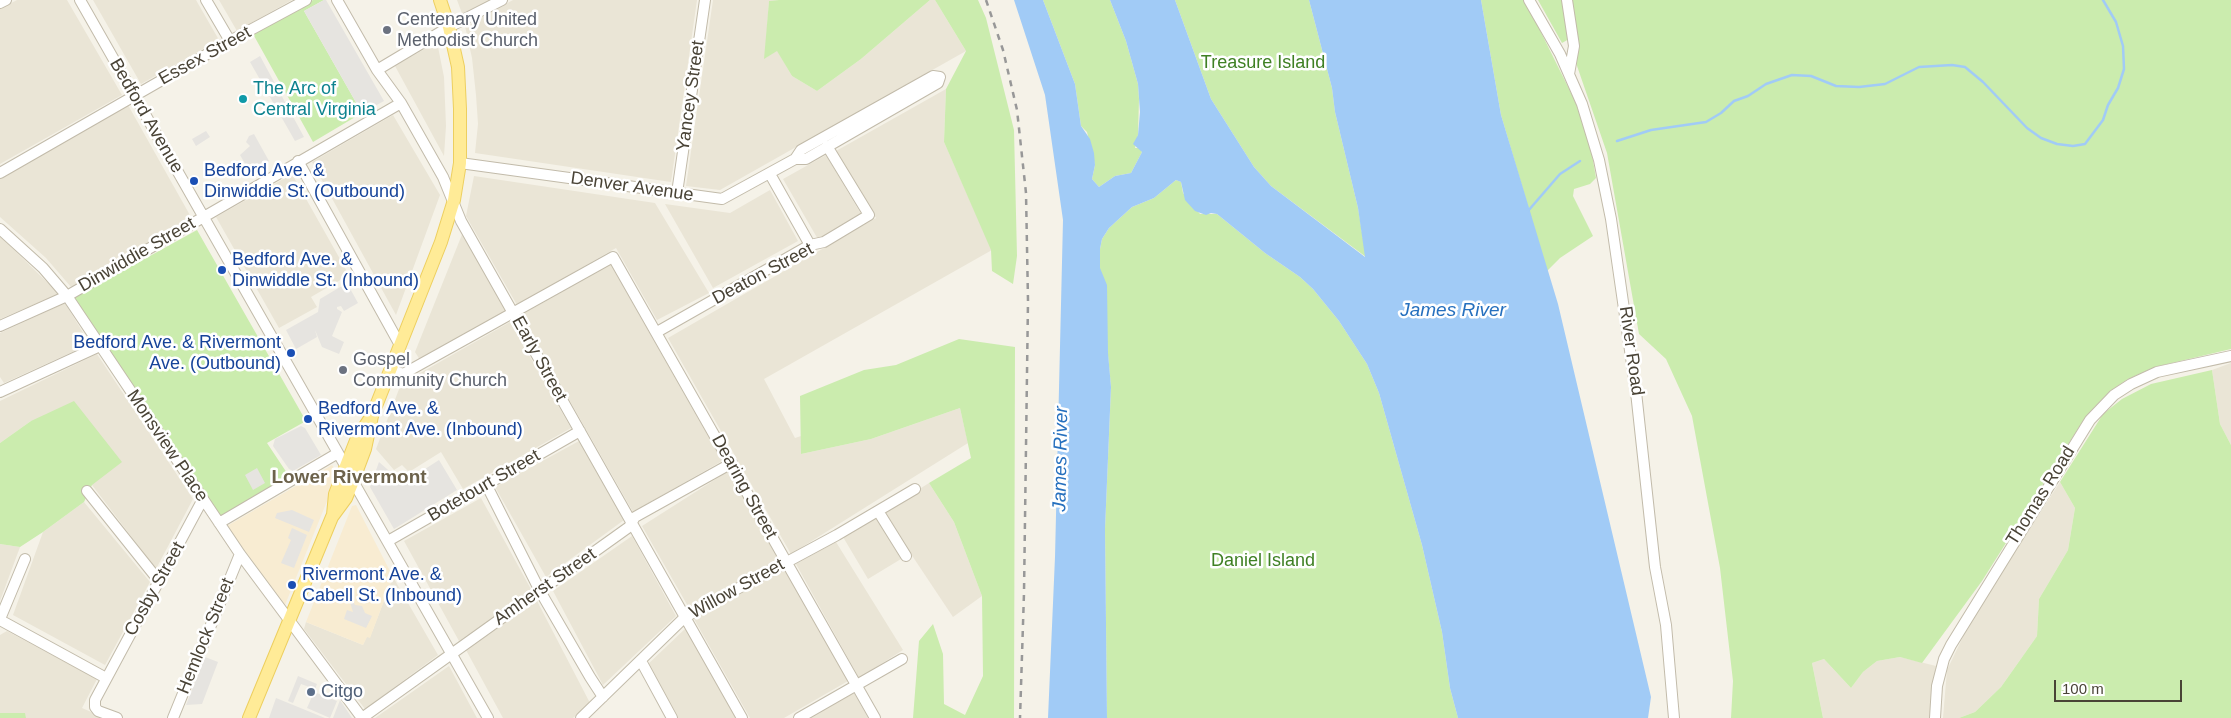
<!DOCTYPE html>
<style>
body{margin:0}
#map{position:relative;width:2231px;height:718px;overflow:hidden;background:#f5f2e8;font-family:Helvetica,sans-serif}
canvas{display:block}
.scale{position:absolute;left:2054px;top:680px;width:128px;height:22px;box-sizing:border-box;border:2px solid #494336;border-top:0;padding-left:6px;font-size:15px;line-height:18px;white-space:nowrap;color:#494336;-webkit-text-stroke:4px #fff;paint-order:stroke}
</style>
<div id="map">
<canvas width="2231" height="718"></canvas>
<div class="scale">100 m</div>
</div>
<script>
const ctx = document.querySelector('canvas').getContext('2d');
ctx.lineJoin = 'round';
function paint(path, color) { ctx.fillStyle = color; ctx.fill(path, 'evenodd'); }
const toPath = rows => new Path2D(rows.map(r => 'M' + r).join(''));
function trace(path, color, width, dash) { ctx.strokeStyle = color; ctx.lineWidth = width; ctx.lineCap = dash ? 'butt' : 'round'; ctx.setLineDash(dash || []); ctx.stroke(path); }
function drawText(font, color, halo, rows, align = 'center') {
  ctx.font = font + ' Helvetica,sans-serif'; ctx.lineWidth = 5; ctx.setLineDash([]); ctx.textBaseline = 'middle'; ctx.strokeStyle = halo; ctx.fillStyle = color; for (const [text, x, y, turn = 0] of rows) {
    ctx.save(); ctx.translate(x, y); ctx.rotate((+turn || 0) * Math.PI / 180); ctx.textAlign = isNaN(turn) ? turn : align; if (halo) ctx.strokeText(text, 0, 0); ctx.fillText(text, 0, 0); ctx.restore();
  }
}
paint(toPath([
 [17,0,67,0,122,95,0,164,0,9],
 [93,0,196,0,219,40,141,84],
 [219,0,292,0,237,31],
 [457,0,492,0,463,16],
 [513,0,697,0,671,182,475,153,478,124,476,95,472,58,465,26],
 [713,0,779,0,769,1,765,58,777,50,792,76,817,91,861,59,930,0,935,0,966,51,720,190,686,186],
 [437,42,444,77,446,126,444,156,395,66],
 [946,89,944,142,992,250,764,379,795,438,801,436,801,454,871,439,960,408,968,443,791,554,668,338,876,218,836,151],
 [128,105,191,217,71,287,46,258,0,217,0,177],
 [393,115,440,195,396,315,312,162],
 [826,155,861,214,819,241,783,179],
 [292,174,349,275,311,297,317,307,279,328,216,217],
 [474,176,655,203,709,293,657,320,616,248,517,305,466,216],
 [770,190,798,241,713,288,665,204,730,213],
 [463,232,507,310,420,360,415,352],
 [0,236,59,294,0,319],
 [611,265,722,461,633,512,521,315],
 [65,303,90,344,4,383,0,377,0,333],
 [510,322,571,428,463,489,441,452,409,472,402,465,394,470,376,449,401,384],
 [97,354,193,499,156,569,92,485,31,421,0,443,0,401],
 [2231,363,2231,445,2220,424,2212,370],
 [579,441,624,520,546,577,495,487],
 [730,470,779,560,689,608,642,526],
 [2060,482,2075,508,2068,550,2039,599,2037,636,2001,687,1975,712,1959,718,1943,718,1947,670,1973,616],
 [929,483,954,522,982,596,953,617,883,512],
 [481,498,532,591,459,641,404,541],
 [84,502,150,582,105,665,13,615,43,532],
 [876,517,901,559,868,579,843,537],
 [632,536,676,616,603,685,553,591],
 [836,542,903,650,859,678,796,564],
 [0,544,20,547,0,601],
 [785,570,848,681,784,718,750,718,694,619],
 [393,577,438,655,365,709,304,629,306,622,363,645,367,636,370,637],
 [537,601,590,703,573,718,503,718,466,650],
 [687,627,737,718,674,718,645,667],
 [7,631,97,679,82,708,105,718,26,718,24,713,0,713,0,635],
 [1900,657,1936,666,1929,718,1823,718,1812,663,1824,659,1851,688,1863,672,1877,661],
 [449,666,477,718,375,718],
 [854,693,868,718,809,718]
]), '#eae5d6');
paint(toPath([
 [332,465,338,474,285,605,281,602,227,526],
 [356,505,393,577,370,638,367,637,363,645,306,622,352,506]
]), '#f8ecd2');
paint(toPath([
 [313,0,324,0,304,11,362,113,313,142,253,34],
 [779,0,930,0,861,59,817,91,792,76,777,51,764,59,769,1],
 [935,0,978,0,986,18,1014,130,1017,256,1013,284,992,271,991,250,944,142,946,89,966,51],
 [1043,0,1110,0,1126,41,1138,84,1139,99,1138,135,1135,148,1140,148,1142,152,1131,173,1115,176,1099,187,1092,179,1095,165,1087,132,1081,126,1075,84],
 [1175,0,1309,0,1332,88,1335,112,1358,208,1366,257,1271,186,1254,167,1211,99],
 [1481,0,1525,0,1575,101,1590,143,1596,178,1590,184,1574,189,1573,196,1593,236,1560,258,1547,271,1501,115],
 [1538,0,1562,0,1569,39,1562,43],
 [1571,0,2231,0,2231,349,2155,367,2128,379,2110,391,2086,416,1982,581,1922,663,1900,657,1877,661,1863,672,1851,688,1824,659,1812,663,1823,718,1731,718,1733,681,1720,568,1692,416,1666,359,1639,334,1607,153,1576,63,1578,38],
 [1176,180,1181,182,1183,193,1200,214,1217,214,1265,253,1300,277,1313,289,1339,321,1367,364,1379,393,1422,545,1442,632,1450,688,1458,718,1107,718,1105,529,1111,387,1099,260,1100,249,1102,239,1109,228,1132,207,1154,198],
 [197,230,306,421,267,443,289,476,220,516,72,299],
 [959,339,1015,347,1014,718,913,718,919,641,933,624,943,654,944,704,965,715,983,676,982,596,954,522,929,483,971,458,960,408,871,439,801,454,800,396,864,370,896,365],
 [2212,370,2220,424,2231,445,2231,718,1959,718,1975,712,2001,687,2037,636,2039,599,2068,550,2075,508,2060,482,2103,414,2122,399,2151,384],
 [74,401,122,462,92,485,84,502,43,532,20,547,0,544,0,443,31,421],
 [0,713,25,713,26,718,0,718]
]), '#cbecae');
paint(toPath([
 [324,0,326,0,384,101,362,113,304,11],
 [260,56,304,137,295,141,250,62],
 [206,131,210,137,196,146,192,139],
 [254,134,269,161,250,172,240,155,250,146,246,142,249,136],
 [347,283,358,303,344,311,341,306,337,307,337,309,342,312,332,336,344,342,339,354,322,347,315,330,317,337,296,349,286,330,318,312,320,299],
 [301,426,305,428,321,455,293,471,289,469,273,446,275,439],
 [439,460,457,490,394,529,370,487,379,462,395,476,401,472,408,480],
 [257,468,265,483,253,490,245,475],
 [292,510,314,520,309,532,275,518,277,513],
 [292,528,307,535,294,568,281,563,291,540,288,538],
 [353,601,355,605,362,606,365,613,372,616,366,628,344,619,347,610,353,612,350,602],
 [205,657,218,662,202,704,186,705],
 [298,676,317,684,315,689,301,684,293,703,288,701],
 [314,692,337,701,330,718,307,708],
 [276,698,325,718,269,718],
 [340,700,352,718,333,718]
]), '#e6e4e0');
paint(toPath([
 [1014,0,1043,0,1075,84,1081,126,1090,139,1094,153,1095,165,1092,179,1099,187,1115,176,1131,173,1142,152,1133,144,1138,135,1140,112,1138,84,1126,41,1110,0,1175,0,1211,99,1254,167,1271,186,1365,257,1358,208,1335,112,1332,88,1309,0,1481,0,1501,115,1558,304,1651,697,1648,718,1458,718,1450,688,1442,632,1422,545,1379,393,1367,364,1339,321,1313,289,1300,277,1265,253,1217,214,1211,213,1206,215,1195,211,1185,200,1181,182,1176,180,1154,198,1132,207,1109,228,1102,239,1100,249,1100,268,1107,285,1108,353,1111,387,1105,529,1107,718,1048,718,1055,557,1063,220,1045,95]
]), '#a1cbf6');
trace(toPath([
 [1617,141,1651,130,1706,122,1721,113,1734,101,1748,96,1766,84,1792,75,1811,76,1836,86,1859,87,1885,84,1919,67,1952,65,1965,67,1983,82,2027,128,2041,138,2057,144,2073,146,2085,144,2103,120,2108,105,2118,88,2124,69,2123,46,2116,22,2103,0],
 [1528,211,1560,174,1580,161]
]), '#a1cbf6', 2.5);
const minor = toPath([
 [80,0,346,467],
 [206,0,230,41],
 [337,0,377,70,401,103,443,177,461,221,742,718],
 [1529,0,1560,54,1582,104,1599,160,1611,219,1636,392,1655,567,1666,625,1674,718],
 [1567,0,1574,46,1569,74],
 [0,3,6,0],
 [377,70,449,27,502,0],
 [298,161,400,345],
 [460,163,722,199,795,159,801,150,933,76,940,77,938,83,806,159,795,159],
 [0,173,230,41,306,0],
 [770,174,810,245],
 [677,193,705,0],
 [0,229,43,268,67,296,240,554,362,718],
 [0,326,67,296,401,103],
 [657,332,810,245,824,242,869,215,827,146],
 [391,369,403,374,613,257,875,718],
 [0,392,100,346],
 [353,481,488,718],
 [486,484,540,591,590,677,603,697],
 [87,491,159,581],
 [878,511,906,556],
 [219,523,338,453],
 [388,541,580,431],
 [0,619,25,559],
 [0,620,106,678],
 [641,661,672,718],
 [117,718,98,711,95,707,95,700,203,499],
 [173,718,240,554],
 [362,718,629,527,635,517,732,463],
 [581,718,685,617,837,535,915,489],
 [799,718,902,659],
 [1935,718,1937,686,1944,659,1951,645,2090,420,2114,395,2131,384,2157,372,2231,356]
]);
const major = toPath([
 [333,515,335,494,357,438,369,420],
 [249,718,332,517,346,498,353,481,365,449,372,416,441,242,454,200,460,163,460,109,458,67,449,27,440,0]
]);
trace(minor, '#c2bbaa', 12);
trace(major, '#edcf5f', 14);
trace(minor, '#fff', 10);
trace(major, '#ffeb97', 12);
trace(toPath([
 [986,0,1003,50,1017,110,1026,193,1028,301,1024,593,1020,718]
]), '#989898', 2.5, [6, 6]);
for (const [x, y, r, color] of [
 [387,30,5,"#6b7280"],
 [243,99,5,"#0f9aa8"],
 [194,181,5,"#1a4fb4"],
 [222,270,5,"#1a4fb4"],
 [291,353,5,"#1a4fb4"],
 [343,370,5,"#6b7280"],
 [308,419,5,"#1a4fb4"],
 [292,585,5,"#1a4fb4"],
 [311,692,5,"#5c6f8a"]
]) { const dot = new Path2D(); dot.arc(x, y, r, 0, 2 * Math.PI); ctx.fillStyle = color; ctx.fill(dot); trace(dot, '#fff', 2); }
drawText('18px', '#5b616d', '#fff', [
 ["Centenary United",397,20],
 ["Methodist Church",397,41],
 ["Gospel",353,360],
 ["Community Church",353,381]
], 'left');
drawText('18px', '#494336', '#fff', [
 ["Essex Street",205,56,-29],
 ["Yancey Street",691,96,-82],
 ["Bedford Avenue",146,116,60],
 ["Denver Avenue",632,187,8],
 ["Dinwiddie Street",137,255,-30],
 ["Deaton Street",763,274,-28],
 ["River Road",1631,351,82],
 ["Early Street",539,359,61],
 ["Monsview Place",167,446,56],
 ["Botetourt Street",484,486,-30],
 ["Dearing Street",744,487,61],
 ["Thomas Road",2041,496,-58],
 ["Amherst Street",545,587,-35],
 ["Cosby Street",155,589,-61],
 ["Willow Street",737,589,-29],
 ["Hemlock Street",206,636,-68]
]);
drawText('18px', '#3f8024', '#fff', [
 ["Treasure Island",1263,63],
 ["Daniel Island",1263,561]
]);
drawText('18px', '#0d838f', '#fff', [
 ["The Arc of",253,89],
 ["Central Virginia",253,110]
], 'left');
drawText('18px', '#164399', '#fff', [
 ["Bedford Ave. &",204,171],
 ["Dinwiddie St. (Outbound)",204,192],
 ["Bedford Ave. &",232,260],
 ["Dinwiddle St. (Inbound)",232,281],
 ["Bedford Ave. & Rivermont",281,343,"right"],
 ["Ave. (Outbound)",281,364,"right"],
 ["Bedford Ave. &",318,409],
 ["Rivermont Ave. (Inbound)",318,430],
 ["Rivermont Ave. &",302,575],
 ["Cabell St. (Inbound)",302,596]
], 'left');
drawText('18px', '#4e5e75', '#fff', [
 ["Citgo",321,692]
], 'left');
drawText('italic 19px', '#2670be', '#fff', [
 ["James River",1453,311],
 ["James River",1061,459,-89]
]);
drawText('bold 19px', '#6d634c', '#fff', [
 ["Lower Rivermont",349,478]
]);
</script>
